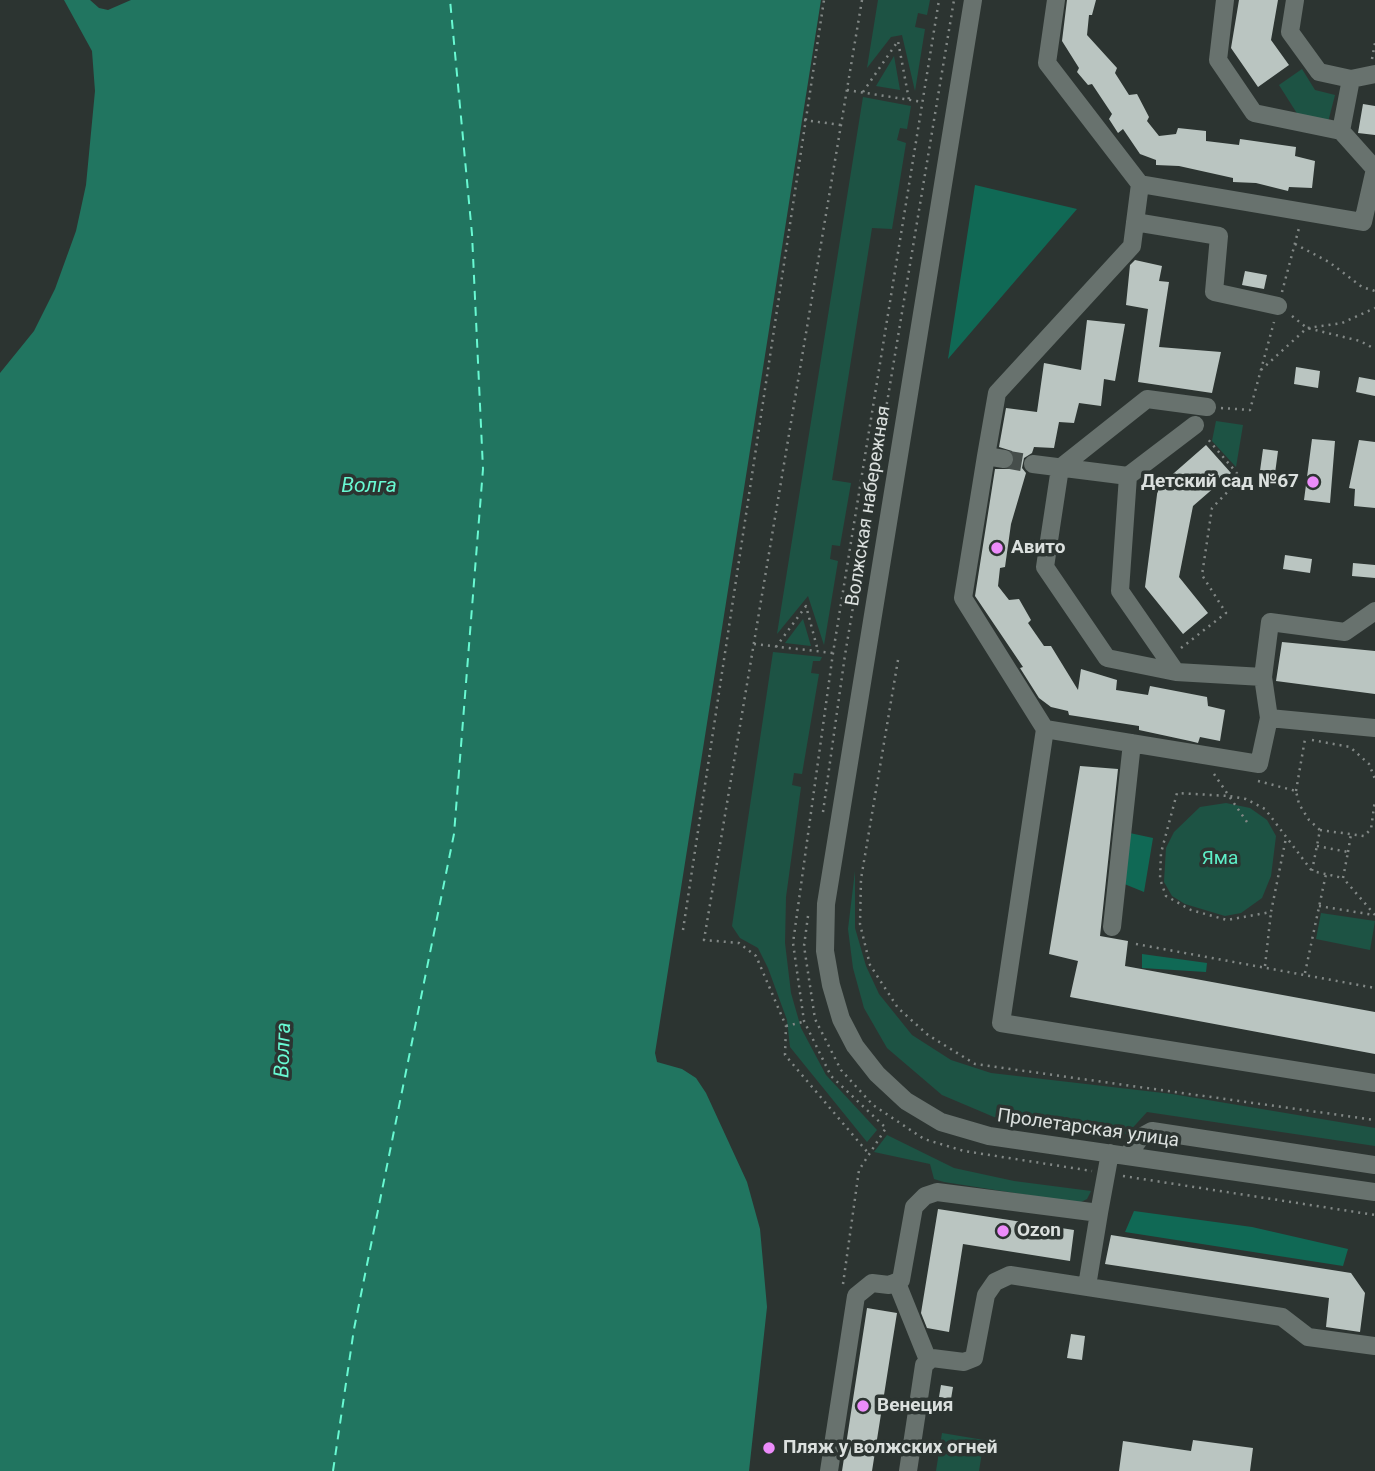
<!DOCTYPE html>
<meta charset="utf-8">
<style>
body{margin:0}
canvas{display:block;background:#2c3431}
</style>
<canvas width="1375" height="1471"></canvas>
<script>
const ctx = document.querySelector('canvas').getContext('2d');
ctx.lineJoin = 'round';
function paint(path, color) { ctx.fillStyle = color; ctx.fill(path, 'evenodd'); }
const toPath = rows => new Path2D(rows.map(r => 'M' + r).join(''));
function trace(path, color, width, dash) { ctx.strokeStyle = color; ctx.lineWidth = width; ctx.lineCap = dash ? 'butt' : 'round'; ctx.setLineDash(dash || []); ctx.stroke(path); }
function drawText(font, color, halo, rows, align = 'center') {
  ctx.font = font + ' Roboto,sans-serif'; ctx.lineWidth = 7; ctx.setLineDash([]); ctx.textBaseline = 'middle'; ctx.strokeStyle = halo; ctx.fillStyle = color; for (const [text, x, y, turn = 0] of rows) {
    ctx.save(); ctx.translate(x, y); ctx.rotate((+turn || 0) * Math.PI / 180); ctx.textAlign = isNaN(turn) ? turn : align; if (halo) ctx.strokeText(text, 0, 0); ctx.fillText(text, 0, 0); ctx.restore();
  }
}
paint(toPath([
 [878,0,930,0,927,15,918,13,915,27,925,29,915,91,902,35,891,37,867,68],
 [894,56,900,90,876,86],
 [1302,69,1315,90,1335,95,1328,122,1298,115,1279,85],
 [863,97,911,106,907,129,900,128,897,140,906,143,892,229,872,228,832,480,851,483,840,546,832,545,830,559,838,561,824,645,808,596,777,634],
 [1216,421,1243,425,1236,467,1212,441],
 [803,619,811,646,785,643],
 [773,652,822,657,820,661,813,661,811,673,819,674,802,774,794,773,792,785,801,787,786,897,785,943,791,993,801,1028,826,1075,877,1130,867,1142,790,1047,787,1020,768,968,758,948,740,938,732,926],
 [1226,803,1250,808,1267,820,1276,836,1271,876,1262,898,1241,913,1225,916,1185,904,1172,896,1164,882,1166,848,1174,832,1200,807],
 [855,871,855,928,866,966,879,994,912,1035,951,1060,991,1073,1172,1094,1375,1128,1375,1146,1147,1112,1127,1134,1067,1129,994,1117,942,1095,887,1048,864,1008,853,968,848,929],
 [1321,913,1375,921,1370,950,1316,939],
 [887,1135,954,1168,1014,1181,1091,1191,1087,1199,1079,1203,944,1182,934,1179,930,1164,874,1152],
 [942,1433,984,1440,979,1471,936,1471]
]), '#1d5344');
paint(toPath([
 [975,185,1077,209,948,359],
 [1125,832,1153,838,1144,892,1122,883],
 [1142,954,1207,963,1206,972,1142,968],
 [1134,1211,1252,1227,1348,1249,1343,1266,1125,1232]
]), '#106955');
paint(toPath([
 [64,0,90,0,99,8,108,10,131,0,821,0,655,1053,657,1062,682,1069,696,1078,706,1093,747,1182,760,1229,767,1307,749,1471,0,1471,0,373,34,331,55,289,76,231,86,185,95,91,92,51]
]), '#217560');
trace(toPath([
 [333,1471,354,1329,454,834,483,469,472,234,450,0]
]), '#68f9d2', 2, [9, 7]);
paint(toPath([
 [1067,0,1096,0,1092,15,1089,15,1087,35,1117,68,1115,73,1129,95,1137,94,1149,117,1147,121,1159,136,1176,134,1178,128,1206,131,1206,141,1239,145,1240,139,1296,147,1295,156,1315,161,1312,188,1289,187,1288,191,1256,183,1233,182,1233,178,1179,166,1156,165,1156,160,1140,154,1123,129,1118,133,1109,119,1112,114,1092,84,1088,85,1077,72,1079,68,1062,41],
 [1239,0,1278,0,1271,40,1289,65,1258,87,1231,48],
 [1363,104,1375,106,1375,135,1358,133],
 [1135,260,1162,266,1159,281,1169,282,1159,347,1221,352,1212,393,1138,382,1148,309,1126,305,1130,265],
 [1245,271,1267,275,1264,289,1242,285],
 [1087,320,1125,324,1115,381,1104,379,1101,406,1079,403,1074,423,1059,422,1054,448,1034,447,1032,453,1024,458,1022,468,1026,473,1011,524,1005,567,1000,568,998,586,1009,600,1019,599,1031,620,1028,623,1044,646,1051,646,1078,690,1081,669,1117,680,1116,690,1148,695,1150,686,1207,697,1208,706,1225,710,1220,741,1200,737,1198,743,1190,741,1139,730,1139,726,1069,715,1068,711,1051,707,1039,698,1020,668,1023,667,975,596,995,469,1009,469,1015,460,1012,451,999,447,1006,408,1037,412,1044,363,1081,370],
 [1296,367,1320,371,1318,388,1294,384],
 [1359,377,1375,380,1375,396,1356,392],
 [1312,439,1335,441,1330,503,1304,500],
 [1359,440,1375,442,1375,508,1354,506,1355,489,1349,488],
 [1206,445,1231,473,1193,506,1179,577,1208,613,1183,634,1145,587,1158,487],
 [1263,449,1278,451,1274,481,1259,478],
 [1285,555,1312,559,1310,573,1283,569],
 [1353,563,1375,565,1375,578,1352,576],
 [1282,642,1375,651,1375,694,1276,681],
 [1080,766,1118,769,1100,936,1128,941,1125,966,1375,1012,1375,1054,1070,997,1078,961,1049,954],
 [938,1209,1074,1230,1070,1261,963,1244,949,1332,927,1328,921,1313],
 [1111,1235,1351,1273,1365,1293,1360,1332,1326,1327,1329,1298,1105,1264],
 [867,1308,897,1313,893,1338,872,1471,842,1471],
 [1071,1334,1085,1336,1082,1360,1067,1358],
 [941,1385,953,1387,951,1399,939,1397],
 [1193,1440,1253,1448,1250,1471,1119,1471,1123,1441,1191,1451]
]), '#bac5c1');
trace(toPath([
 [1004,459,1033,464]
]), '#464e4b', 18, [18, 9]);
trace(toPath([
 [862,0,704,940,739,943,756,956,786,1026,785,1055,869,1154],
 [1372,59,1375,43],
 [847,90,923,102],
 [863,92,898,41,909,100],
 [804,120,841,125],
 [1295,244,1329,262,1362,287,1375,291],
 [1282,292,1299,228],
 [1292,316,1307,328,1360,341,1375,349],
 [1261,370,1307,328,1342,323,1375,308],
 [1221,408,1250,410,1274,322],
 [754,644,833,653],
 [776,647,806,606,818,651],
 [1181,648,1226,613,1202,575,1212,508,1241,478,1206,437],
 [898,660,861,879,860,924,870,965,898,1008,928,1035,975,1064,1375,1120],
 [1312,740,1350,747,1369,764,1375,779],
 [1214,774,1229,796,1246,799,1265,809,1312,871],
 [1258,781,1296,791,1299,804,1309,820,1320,830,1312,871,1343,878],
 [1296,791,1305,739],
 [823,812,845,655,954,0],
 [1247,822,1229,796,1177,793,1161,853,1160,879,1166,896,1191,910,1227,920,1271,912,1286,838],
 [1320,830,1364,836,1371,829,1375,800],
 [1317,846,1348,852,1343,878,1375,915],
 [1348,852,1351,834],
 [1319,906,1374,915],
 [808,916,804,946,815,1019,841,1070,873,1105,924,1139,964,1151,1092,1171],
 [683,930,824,0],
 [1136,944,1375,988],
 [1265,966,1271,912],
 [1305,973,1326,874],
 [786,1026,803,1022],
 [1123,1176,1375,1215],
 [843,1284,859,1170,886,1128,831,1076,804,1021,793,943,833,653,939,0]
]), '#828886', 2.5, [2, 5]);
trace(toPath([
 [973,0,826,904,825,951,831,985,841,1019,855,1046,877,1074,906,1101,941,1122,989,1136,1375,1192],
 [1056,0,1047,63,1140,184,1132,246,997,393,986,456,963,598,1045,729,1001,1023,1375,1083],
 [1225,0,1218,60,1254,113,1341,131,1375,169],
 [1295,0,1290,32,1319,72,1351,79,1341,131],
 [1351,79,1375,74],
 [1140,184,1363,222,1375,169],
 [1135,222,1219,236,1214,292,1278,306],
 [1207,407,1147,399,1060,468,1045,567,1107,658,1176,672,1263,677],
 [986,456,1004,459],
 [1033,464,1128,476,1195,425],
 [1128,476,1120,591,1176,672],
 [1269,718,1375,728],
 [1045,729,1259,764,1269,718,1263,677,1270,622,1345,632,1375,611],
 [1112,927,1132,743],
 [1127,1156,1141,1137,1152,1131,1375,1165],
 [1099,1213,1110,1153],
 [897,1283,928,1360],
 [829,1471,856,1296,872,1283,889,1285,901,1280,914,1207,925,1196,937,1192,1099,1213,1087,1286],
 [908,1471,924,1365,932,1358,964,1362,974,1358,986,1295,995,1282,1010,1275,1282,1317,1308,1337,1375,1346]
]), '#68726e', 18);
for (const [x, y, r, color] of [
 [1313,482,7,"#ec8cfa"],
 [997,548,7,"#ec8cfa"],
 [1003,1231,7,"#ec8cfa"],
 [863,1406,7,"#ec8cfa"],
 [769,1448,7,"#ec8cfa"]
]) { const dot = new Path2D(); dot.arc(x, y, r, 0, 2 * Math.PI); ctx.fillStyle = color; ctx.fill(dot); trace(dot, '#2c3431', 2.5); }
drawText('bold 19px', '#dbe0de', '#2c3431', [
 ["Детский сад №67",1299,482,"right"],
 ["Авито",1011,548],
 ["Ozon",1017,1231],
 ["Венеция",877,1406],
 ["Пляж у волжских огней",783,1448]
], 'left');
drawText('19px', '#dbe0de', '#2c3431', [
 ["Волжская набережная",869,506,-81],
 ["Пролетарская улица",1088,1129,8]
]);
drawText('19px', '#5defc8', '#2c3431', [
 ["Яма",1220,859]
]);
drawText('italic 21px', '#68f9d2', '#2c3431', [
 ["Волга",369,487],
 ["Волга",284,1050,-88]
]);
</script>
